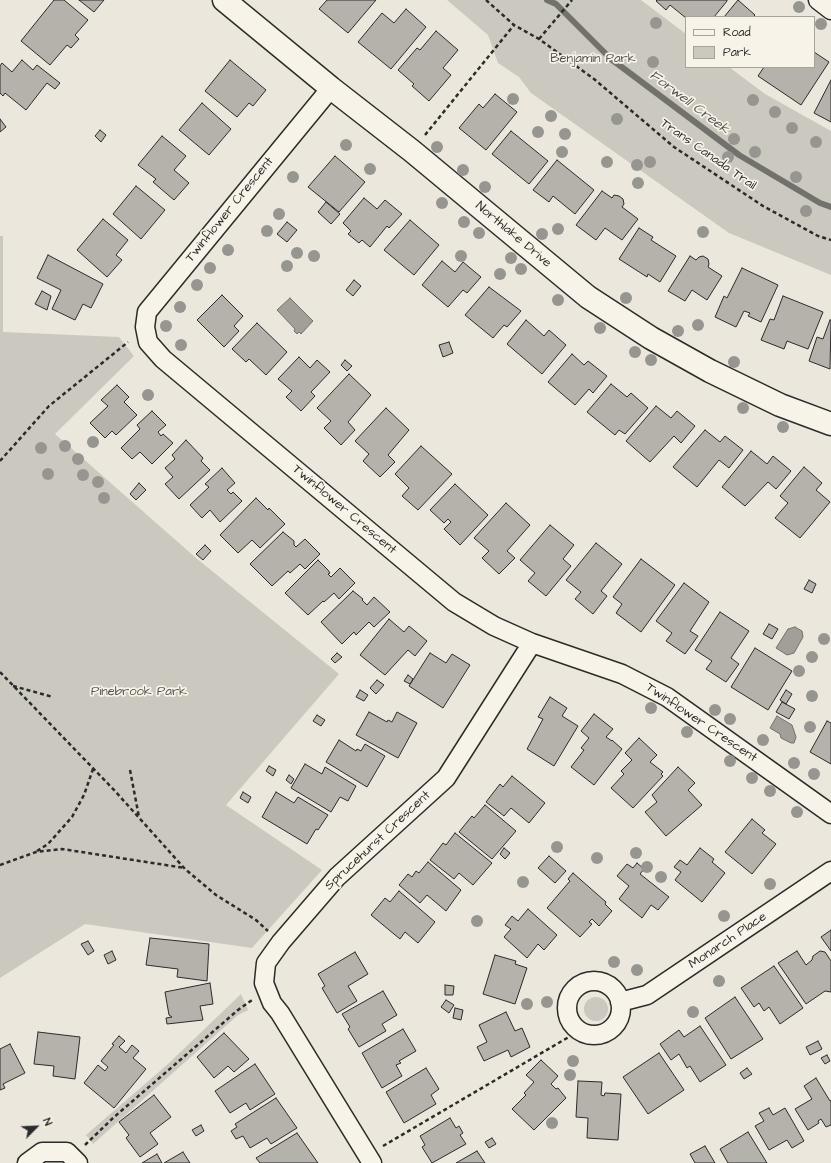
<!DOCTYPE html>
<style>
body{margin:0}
#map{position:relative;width:831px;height:1163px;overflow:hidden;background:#ebe7dd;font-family:"Architects Daughter",sans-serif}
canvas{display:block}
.legend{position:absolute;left:685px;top:16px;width:130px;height:52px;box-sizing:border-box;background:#f7f3e8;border:1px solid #a5a39c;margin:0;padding:5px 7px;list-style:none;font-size:12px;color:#2b2b2b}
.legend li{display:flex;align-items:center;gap:8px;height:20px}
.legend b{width:20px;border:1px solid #a5a39c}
.north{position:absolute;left:16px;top:1107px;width:40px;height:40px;-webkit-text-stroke:3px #f7f3e8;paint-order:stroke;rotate:66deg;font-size:11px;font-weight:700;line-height:16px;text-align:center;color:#2b2b2b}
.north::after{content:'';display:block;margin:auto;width:14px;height:18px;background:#2b2b2b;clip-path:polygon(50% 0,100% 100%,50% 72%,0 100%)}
</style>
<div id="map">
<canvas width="831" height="1163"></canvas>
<ul class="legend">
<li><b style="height:5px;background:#f7f3e8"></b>Road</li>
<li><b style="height:11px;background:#cbc8bf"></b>Park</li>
</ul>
<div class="north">N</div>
</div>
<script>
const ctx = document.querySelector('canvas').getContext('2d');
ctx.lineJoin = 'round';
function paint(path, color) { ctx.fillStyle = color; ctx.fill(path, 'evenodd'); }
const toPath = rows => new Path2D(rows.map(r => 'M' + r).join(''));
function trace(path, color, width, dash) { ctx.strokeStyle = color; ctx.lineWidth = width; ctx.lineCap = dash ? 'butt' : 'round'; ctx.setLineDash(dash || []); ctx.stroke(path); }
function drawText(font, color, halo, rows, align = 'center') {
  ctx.font = font + ' "Architects Daughter",sans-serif'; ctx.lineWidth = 3.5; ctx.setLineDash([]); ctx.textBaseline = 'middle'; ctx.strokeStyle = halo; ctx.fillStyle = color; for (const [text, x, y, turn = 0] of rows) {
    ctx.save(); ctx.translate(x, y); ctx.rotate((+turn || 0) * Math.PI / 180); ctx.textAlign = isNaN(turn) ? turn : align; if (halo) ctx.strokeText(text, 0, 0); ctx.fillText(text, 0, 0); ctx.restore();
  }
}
paint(toPath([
 [447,0,641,0,686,34,686,67,729,67,765,94,831,131,831,275,729,233,531,93,519,77,498,63,488,35],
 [0,236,3,236,3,332,119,337,134,356,55,434,196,558,339,674,226,805,322,870,252,948,85,924,0,978],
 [241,994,248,1010,238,1015,93,1144,86,1135,168,1064],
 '584 1009a12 12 0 1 1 24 0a12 12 0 1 1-24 0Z'
]), '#cbc8bf');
const water = toPath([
 [290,298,313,321,301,334,299,332,297,334,294,331,295,329,277,310,290,298],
 [795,627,802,631,803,637,794,653,787,655,776,648,788,629,795,627],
 [777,716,792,725,796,737,794,743,791,743,781,738,780,734,770,728,777,716]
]);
paint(water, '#a29f98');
trace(water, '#72716c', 1);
trace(toPath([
 [547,0,556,4,611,59,739,155,820,203,831,207]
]), '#72716c', 6);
const building = toPath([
 [54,0,64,0,88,20,75,35,79,39,71,48,67,45,50,65,21,41,54,0],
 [79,0,104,0,94,12,79,0],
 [327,0,376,0,348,33,319,9,327,0],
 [657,0,727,0,727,1,714,17,686,18,670,5,666,10,656,1,657,0],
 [738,0,755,15,753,17,724,17,738,0],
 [406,9,426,27,391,69,358,42,382,13,394,23,406,9],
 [436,31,458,50,443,68,451,75,429,101,412,86,414,84,398,70,417,48,420,50,436,31],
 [814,52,829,62,801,105,758,76,764,67,814,67,814,52],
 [22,60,33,70,37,65,60,83,55,89,47,83,26,110,5,93,3,96,0,93,0,66,2,63,12,72,22,60],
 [230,60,266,90,253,106,249,103,237,117,205,91,230,60],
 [831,80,831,122,814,113,831,80],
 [495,94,517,112,486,150,459,128,479,104,483,108,495,94],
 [202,103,231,129,209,155,179,130,202,103],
 [0,119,6,127,0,132,0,119],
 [100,130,106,135,101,142,95,136,100,130],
 [511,131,548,161,529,184,492,154,511,131],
 [162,136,186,156,174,170,189,183,174,200,153,182,156,179,138,165,162,136],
 [335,156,365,182,339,212,308,187,335,156],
 [557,160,594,190,575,214,553,196,549,202,533,190,557,160],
 [136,186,165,210,141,239,113,214,136,186],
 [602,191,612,198,614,195,619,196,623,199,624,204,622,207,638,219,622,240,605,228,596,240,576,225,602,191],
 [364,198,377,209,385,200,402,214,389,228,387,226,370,247,362,240,359,243,348,234,351,231,343,223,364,198],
 [326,202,340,214,331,224,318,212,326,202],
 [103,219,128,240,116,255,122,260,107,277,77,250,103,219],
 [410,220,439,245,414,275,384,250,410,220],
 [287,222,297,230,287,242,277,234,287,222],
 [639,228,653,237,651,240,676,256,660,282,648,274,647,277,619,259,639,228],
 [48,255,103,284,91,308,83,304,75,320,52,309,61,290,37,278,48,255],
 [690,256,696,260,699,257,703,256,708,259,709,264,708,267,722,276,707,300,692,290,685,301,668,291,690,256],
 [442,261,455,272,463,262,481,277,467,293,463,290,448,307,422,285,442,261],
 [742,268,778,285,761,322,748,316,750,313,744,311,736,327,715,317,724,296,727,298,742,268],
 [354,280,361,286,353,296,346,290,354,280],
 [489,287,521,311,507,327,504,325,493,338,465,315,489,287],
 [42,291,51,296,47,310,35,304,42,291],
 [222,295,243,316,234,326,239,331,224,347,197,320,222,295],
 [783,296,823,312,808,349,787,341,784,349,761,340,770,319,774,320,783,296],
 [526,320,544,336,549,330,566,345,542,374,507,344,526,320],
 [830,320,831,320,830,369,809,361,817,337,823,339,830,320],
 [257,323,287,352,266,375,249,359,246,362,232,349,257,323],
 [449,342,453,353,443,357,439,345,449,342],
 [572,354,584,365,588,361,607,376,593,393,589,389,575,405,548,382,572,354],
 [299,357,310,368,317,360,330,372,311,392,315,396,301,411,286,397,292,391,278,379,299,357],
 [345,360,352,366,347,371,341,365,345,360],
 [349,374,371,395,348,422,355,430,341,445,324,428,331,421,317,408,349,374],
 [611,384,627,397,631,393,648,408,625,434,619,430,615,435,587,412,611,384],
 [117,385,129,397,124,402,137,415,116,435,112,431,105,438,90,423,108,406,101,400,117,385],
 [656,406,671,418,677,411,695,426,681,443,674,436,650,462,626,441,656,406],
 [386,408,409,430,388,455,395,462,380,477,363,461,369,454,355,441,386,408],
 [152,411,166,425,158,432,161,436,163,434,173,443,152,464,140,452,132,459,121,448,140,429,137,425,152,411],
 [705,430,720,442,725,436,743,450,729,468,719,460,697,487,673,467,705,430],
 [186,440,203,458,201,461,210,470,179,499,165,484,173,477,165,468,175,459,172,455,186,440],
 [421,446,452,474,418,510,402,496,409,488,395,474,421,446],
 [751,451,767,464,773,456,791,471,776,489,768,482,745,506,722,487,751,451],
 [804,467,822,483,816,490,830,502,800,538,775,518,788,503,780,496,804,467],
 [222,468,235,483,227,490,231,494,233,492,242,501,220,522,210,510,202,518,190,505,209,487,205,484,222,468],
 [139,483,146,490,136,500,130,494,139,483],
 [455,484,488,515,460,545,444,529,451,522,448,519,444,523,430,510,455,484],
 [256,498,268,510,269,508,285,524,260,548,252,540,238,553,220,535,256,498],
 [506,503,530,525,507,551,515,558,499,574,482,558,489,551,474,538,506,503],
 [550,525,574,545,563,559,571,566,546,596,528,581,535,573,520,560,550,525],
 [283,532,294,541,294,545,296,547,305,539,320,554,305,569,300,564,290,573,288,571,272,586,250,564,283,532],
 [596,543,622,564,601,591,607,596,593,614,575,599,581,592,566,580,596,543],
 [205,545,211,551,203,560,196,554,205,545],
 [641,559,675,585,641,632,616,613,622,604,613,597,641,559],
 [318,560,328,570,330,573,328,574,331,577,340,568,355,583,339,599,334,593,324,602,323,601,308,615,285,593,318,560],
 [809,580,816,584,812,593,804,589,809,580],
 [684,583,709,602,690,631,698,636,685,654,666,641,672,633,656,621,684,583],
 [353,591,363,599,362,600,367,605,374,597,390,612,374,627,369,622,356,635,354,632,342,644,321,622,353,591],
 [720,612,749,631,731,658,739,664,726,682,706,669,712,661,695,650,720,612],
 [389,619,404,632,409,626,427,641,415,656,408,650,385,675,360,655,389,619],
 [769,624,778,629,772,639,763,634,769,624],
 [755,648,792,671,768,710,731,687,755,648],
 [337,653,342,657,335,663,331,659,337,653],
 [430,653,446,663,452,654,470,665,443,708,409,686,430,653],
 [408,675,413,679,410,684,404,681,408,675],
 [377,680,384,685,376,694,370,688,377,680],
 [360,690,368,695,364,701,356,697,360,690],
 [786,690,792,694,786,704,780,700,786,690],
 [550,697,567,708,562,716,578,726,554,766,527,749,543,719,538,717,550,697],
 [782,702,795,709,789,719,776,712,782,702],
 [369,712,387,722,388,720,392,722,397,712,417,723,398,758,356,735,369,712],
 [594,714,613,729,606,737,612,741,612,740,622,749,594,785,571,767,584,750,581,748,589,738,581,731,594,714],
 [317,715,325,720,321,726,313,721,317,715],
 [827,721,831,723,831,764,810,752,827,721],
 [639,738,657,755,650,762,663,772,661,774,663,776,633,808,611,788,624,774,621,771,632,760,625,753,639,738],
 [339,740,356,751,357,749,361,751,365,744,385,756,367,787,326,762,339,740],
 [305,764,322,774,325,767,356,786,348,801,340,797,331,812,291,788,305,764],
 [269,766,276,770,273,776,266,771,269,766],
 [678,767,695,783,688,790,702,805,666,836,645,812,657,802,652,795,678,767],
 [289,775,294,779,291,784,286,780,289,775],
 [512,776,545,803,529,823,511,808,504,816,486,802,500,784,503,787,512,776],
 [243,792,251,797,248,803,240,798,243,792],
 [276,792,294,803,298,797,328,815,318,830,316,829,307,844,262,817,276,792],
 [485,805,516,831,492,859,459,832,472,816,474,818,485,805],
 [752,819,765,830,762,833,776,844,752,874,725,852,752,819],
 [455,833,492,863,473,885,459,873,454,879,430,860,443,843,446,845,455,833],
 [504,848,510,853,505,859,500,854,504,848],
 [700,848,714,859,712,862,725,873,702,902,675,880,681,872,674,867,680,860,687,865,700,848],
 [549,856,566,871,555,883,538,868,549,856],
 [428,862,461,890,446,911,427,895,420,903,399,885,408,874,412,877,416,871,419,873,428,862],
 [637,863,644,869,640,874,669,897,658,910,651,905,642,918,619,899,629,886,617,876,627,864,633,868,637,863],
 [573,873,606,902,605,904,612,911,599,926,592,919,589,922,592,924,580,937,547,908,570,881,568,879,573,873],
 [399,891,435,922,418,943,405,932,400,939,371,915,385,898,390,902,399,891],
 [528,909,557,935,544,950,538,944,527,958,504,937,511,929,505,925,512,916,518,921,528,909],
 [831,930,831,951,821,937,831,930],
 [150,938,209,944,207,981,177,977,178,969,146,965,150,938],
 [88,941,94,951,88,955,81,944,88,941],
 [112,951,116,960,108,964,104,955,112,951],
 [797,951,806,965,812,960,813,956,820,951,825,952,831,961,831,992,825,991,806,1004,778,963,797,951],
 [355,952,368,974,348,986,357,1001,337,1013,322,988,325,986,318,974,355,952],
 [495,955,516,961,515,964,527,968,515,1004,483,994,495,955],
 [774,966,803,1008,780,1024,769,1007,764,1011,759,1003,754,1007,741,988,774,966],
 [210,983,213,1004,200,1006,203,1020,167,1024,166,1018,172,1017,169,1015,165,992,210,983],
 [445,985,454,986,453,995,445,995,445,985],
 [383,991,397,1015,382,1024,386,1031,359,1047,348,1029,350,1027,342,1014,383,991],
 [735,997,763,1039,731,1059,705,1018,735,997],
 [446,1000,454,1005,449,1013,441,1007,446,1000],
 [455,1008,463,1010,461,1020,453,1018,455,1008],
 [506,1012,515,1031,522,1028,530,1047,511,1057,508,1050,484,1061,477,1047,487,1042,479,1025,506,1012],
 [700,1026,726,1065,700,1082,690,1066,687,1068,679,1054,671,1060,660,1044,679,1030,684,1037,700,1026],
 [403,1029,416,1051,399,1061,401,1063,396,1065,402,1076,382,1088,362,1053,403,1029],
 [38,1032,80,1037,75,1079,53,1076,54,1066,34,1064,38,1032],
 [224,1033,249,1059,234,1072,228,1066,214,1078,197,1057,224,1033],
 [119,1036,125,1041,119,1047,126,1053,132,1045,139,1051,133,1058,146,1069,114,1108,84,1083,98,1065,105,1071,108,1067,101,1061,114,1045,112,1044,119,1036],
 [818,1041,822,1049,810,1055,806,1047,818,1041],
 [10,1044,25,1073,3,1084,5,1088,0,1090,0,1049,10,1044],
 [659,1053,684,1090,648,1114,623,1077,659,1053],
 [827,1055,830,1061,825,1064,821,1058,827,1055],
 [541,1060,558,1076,551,1084,556,1089,558,1088,566,1098,534,1130,512,1109,526,1095,524,1093,534,1082,526,1075,541,1060],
 [255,1064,275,1094,250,1110,246,1103,230,1113,215,1091,255,1064],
 [426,1068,439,1089,431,1095,436,1104,404,1123,386,1092,426,1068],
 [747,1068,752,1074,744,1079,740,1073,747,1068],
 [816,1078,830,1101,831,1100,831,1125,826,1127,821,1119,818,1121,819,1123,808,1130,795,1109,812,1099,804,1086,816,1078],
 [578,1081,602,1082,601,1095,604,1096,605,1093,621,1094,618,1140,587,1138,588,1118,576,1117,578,1081],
 [154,1095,171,1117,150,1133,158,1144,140,1157,126,1138,129,1135,119,1122,154,1095],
 [276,1098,297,1128,271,1144,267,1138,250,1148,243,1136,236,1139,231,1131,237,1127,235,1124,276,1098],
 [769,1108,773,1115,785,1108,804,1141,792,1148,787,1140,769,1150,755,1126,764,1121,759,1113,769,1108],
 [450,1118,456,1128,459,1126,463,1133,460,1135,466,1144,432,1163,422,1147,425,1145,420,1136,450,1118],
 [201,1125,204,1131,196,1136,192,1130,201,1125],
 [748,1132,767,1163,728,1163,720,1149,748,1132],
 [297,1133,318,1163,260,1163,256,1158,297,1133],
 [492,1138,496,1144,489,1148,485,1142,492,1138],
 [705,1146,715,1163,695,1163,690,1154,705,1146],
 [477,1151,485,1163,456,1163,477,1151],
 [183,1152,190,1163,164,1163,183,1152],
 [157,1154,162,1163,142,1163,157,1154]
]);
paint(building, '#b5b2ab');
trace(building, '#2b2b2b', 1);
const minor = toPath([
 [818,0,831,10],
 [331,88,147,312,145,327,148,342,163,359,454,602,494,626,532,643,622,674,667,697,831,814],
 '567 1008a27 27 0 1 1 54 0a27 27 0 1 1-54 0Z',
 [620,1002,647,995,831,871],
 [27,1163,42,1152,67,1152,78,1163],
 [372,1163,280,1013,272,1003,264,983,266,963,281,942,337,877,446,778,532,643]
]);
const tertiary = toPath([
 [224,0,331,88,412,151,588,297,651,338,710,371,780,405,831,424]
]);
trace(minor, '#2b2b2b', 21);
trace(tertiary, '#2b2b2b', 25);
trace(toPath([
 [486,0,514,25,539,39,594,79,674,147,763,206,818,236,831,240],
 [539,39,572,0],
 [425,135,514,25],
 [0,461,49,406,128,342],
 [0,672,115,791,185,869,216,895,256,920,268,931],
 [13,686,53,697],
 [130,770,139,817],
 [37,851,48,844,72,817,84,795,93,769],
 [0,865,36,852,62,849,185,868],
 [85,1145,113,1118,238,1010,252,1000],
 [383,1146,579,1031]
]), '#2b2b2b', 2.5, [4, 3]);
trace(minor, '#f7f3e8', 18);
trace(tertiary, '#f7f3e8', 22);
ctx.fillStyle = '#97958f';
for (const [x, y] of [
 [799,7],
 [656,23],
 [821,24],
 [653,62],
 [513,99],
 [753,100],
 [775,112],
 [551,116],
 [617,119],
 [792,128],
 [538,132],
 [565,134],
 [734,139],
 [816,142],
 [346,145],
 [437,147],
 [562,152],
 [755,152],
 [728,157],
 [607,162],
 [650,162],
 [637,165],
 [370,169],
 [463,170],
 [293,177],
 [796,177],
 [638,183],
 [485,187],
 [442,203],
 [806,211],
 [279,214],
 [464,222],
 [558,229],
 [267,231],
 [703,232],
 [479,233],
 [542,234],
 [228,250],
 [297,253],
 [314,256],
 [461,256],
 [511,258],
 [287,266],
 [210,268],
 [521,269],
 [500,274],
 [197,285],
 [626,298],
 [558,300],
 [180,307],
 [698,325],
 [166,326],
 [600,328],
 [678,331],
 [181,345],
 [635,352],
 [651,360],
 [734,362],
 [148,395],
 [743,408],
 [783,427],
 [93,442],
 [65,446],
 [41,448],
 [78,459],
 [48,474],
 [83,475],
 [98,482],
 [104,498],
 [824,639],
 [812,657],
 [799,671],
 [812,696],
 [651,708],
 [715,710],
 [730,719],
 [810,727],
 [687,732],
 [763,740],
 [730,761],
 [794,763],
 [814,774],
 [752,778],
 [770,791],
 [797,812],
 [557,847],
 [636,853],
 [597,858],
 [647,867],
 [661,877],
 [523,882],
 [770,884],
 [724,916],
 [477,921],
 [614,962],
 [637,970],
 [719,981],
 [547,1002],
 [527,1004],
 [693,1012],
 [573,1061],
 [570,1075],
 [552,1123]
]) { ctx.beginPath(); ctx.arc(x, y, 6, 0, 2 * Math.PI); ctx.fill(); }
drawText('13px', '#535250', '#f7f3e8', [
 ["Benjamin Park",593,59],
 ["Pinebrook Park",139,692]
]);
drawText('13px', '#2b2b2b', '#f7f3e8', [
 ["Trans Canada Trail",708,155,35],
 ["Twinflower Crescent",230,210,-51],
 ["Northlake Drive",513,235,40],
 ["Twinflower Crescent",344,510,40],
 ["Twinflower Crescent",701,723,34],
 ["Sprucehurst Crescent",378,841,-43],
 ["Monarch Place",728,941,-34]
]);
drawText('italic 14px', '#555451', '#f7f3e8', [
 ["Forwell Creek",689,103,37]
]);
</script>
